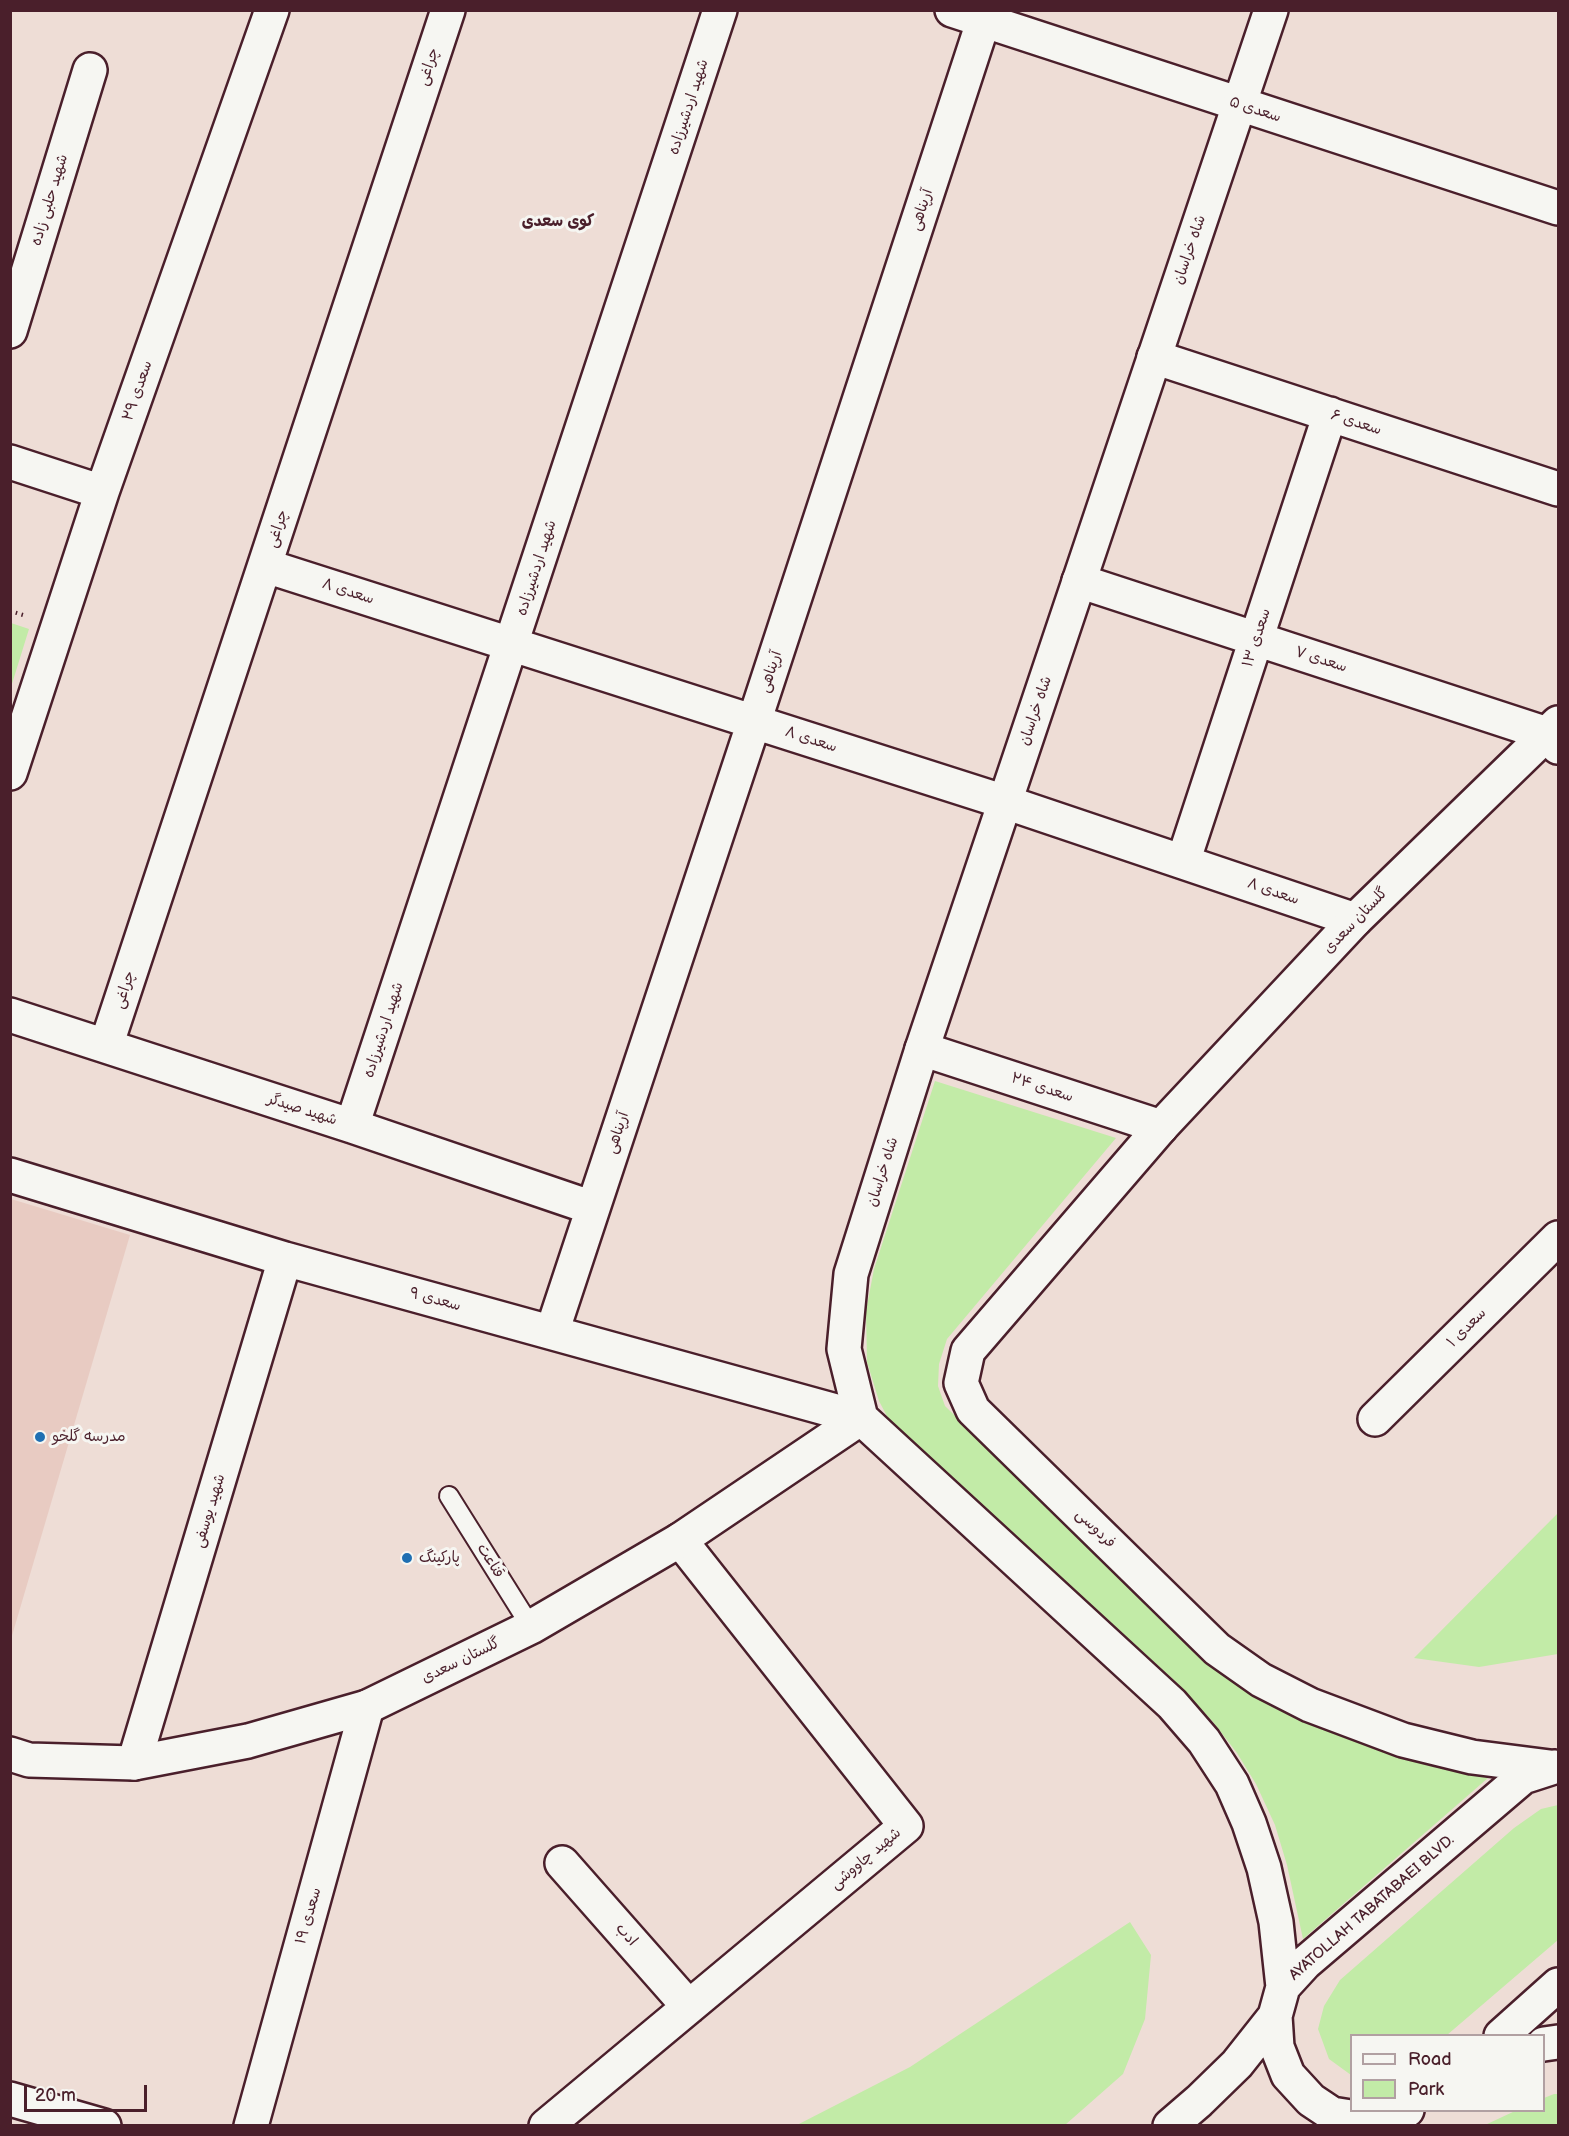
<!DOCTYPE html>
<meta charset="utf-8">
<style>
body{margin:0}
#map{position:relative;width:1569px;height:2136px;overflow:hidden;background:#eeddd6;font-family:"Balsamiq Sans",sans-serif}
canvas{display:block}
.frame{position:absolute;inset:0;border:12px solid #4a1f2b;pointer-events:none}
.legend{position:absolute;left:1350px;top:2034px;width:195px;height:78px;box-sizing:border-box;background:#f6f6f2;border:2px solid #b1a0a2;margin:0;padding:8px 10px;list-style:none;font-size:18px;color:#4a1f2b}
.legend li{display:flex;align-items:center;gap:12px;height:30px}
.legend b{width:30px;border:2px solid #b1a0a2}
.scale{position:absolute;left:24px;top:2085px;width:123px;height:27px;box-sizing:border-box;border:3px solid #4a1f2b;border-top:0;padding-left:8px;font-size:18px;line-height:21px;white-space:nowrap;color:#4a1f2b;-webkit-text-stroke:4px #f6f6f2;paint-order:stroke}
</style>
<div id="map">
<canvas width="1569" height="2136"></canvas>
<div class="frame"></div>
<ul class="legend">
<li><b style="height:8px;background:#f6f6f2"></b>Road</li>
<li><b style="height:16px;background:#c2eba7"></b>Park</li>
</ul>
<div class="scale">20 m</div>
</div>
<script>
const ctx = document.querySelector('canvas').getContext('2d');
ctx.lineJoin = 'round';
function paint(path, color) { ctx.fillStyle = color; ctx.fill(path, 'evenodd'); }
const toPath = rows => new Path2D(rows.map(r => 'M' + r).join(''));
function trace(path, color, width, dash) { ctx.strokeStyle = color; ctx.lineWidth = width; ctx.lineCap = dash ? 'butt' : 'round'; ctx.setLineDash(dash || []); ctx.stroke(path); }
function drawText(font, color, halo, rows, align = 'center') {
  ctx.font = font + ' "Balsamiq Sans","Playpen Sans Arabic",sans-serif'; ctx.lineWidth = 6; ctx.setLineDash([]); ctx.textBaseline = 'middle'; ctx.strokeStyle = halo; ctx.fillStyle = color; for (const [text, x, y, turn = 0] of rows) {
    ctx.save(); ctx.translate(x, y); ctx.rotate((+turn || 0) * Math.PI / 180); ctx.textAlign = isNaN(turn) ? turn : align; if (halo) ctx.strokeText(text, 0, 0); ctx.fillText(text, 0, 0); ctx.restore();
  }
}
paint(toPath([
 [11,1199,130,1235,11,1639,10,1199]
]), '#e8cbc2');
paint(toPath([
 [11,623,29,629,11,687,10,623],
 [935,1081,1116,1138,947,1339,939,1364,938,1386,945,1406,1208,1663,1264,1699,1355,1740,1426,1765,1488,1778,1303,1939,1287,1865,1275,1825,1256,1784,1237,1753,1213,1722,1175,1681,904,1435,889,1420,879,1401,867,1362,866,1311,874,1269],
 [1558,1513,1558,1654,1479,1667,1414,1658],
 [1558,1805,1558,1940,1447,2035,1352,2036,1351,2075,1329,2059,1318,2029,1324,2006,1340,1980,1514,1828,1541,1809],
 [1130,1922,1151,1955,1145,2019,1123,2074,1065,2125,797,2125,910,2067],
 [1554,2094,1558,2094,1558,2125,1485,2125,1515,2111,1544,2110,1544,2098]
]), '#c2eba7');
const service = toPath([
 [449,1496,531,1627]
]);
const minor = toPath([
 [952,10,1558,208],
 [10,331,90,70],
 [1154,357,1558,489],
 [10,462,102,492],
 [266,566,1005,802,1355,920],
 [1079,581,1547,734,1558,747],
 [10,773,102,492,272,10],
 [1183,862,1330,414],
 [10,1015,352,1126,593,1208],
 [106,1046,448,10],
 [922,1049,1161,1127],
 [352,1126,720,10],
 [10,1175,285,1259,861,1418],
 [552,1332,754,722,987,10],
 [1375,1419,1558,1238],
 [134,1763,285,1259],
 [562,1863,689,2007],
 [10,2099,104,2126],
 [251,2126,367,1707],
 [546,2126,906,1826,680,1540]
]);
const tertiary = toPath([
 [1161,1127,1355,920,1558,723],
 [10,1754,29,1760,134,1763,248,1741,367,1707,531,1627,680,1540,861,1418],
 [1544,2044,1558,2042]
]);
const secondary = toPath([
 [1271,10,922,1049,851,1274,844,1349,861,1418,1172,1704,1204,1741,1232,1784,1249,1823,1264,1868,1276,1922,1283,1987],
 [1161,1127,968,1351,961,1383,973,1410,1217,1649,1261,1680,1310,1705,1403,1740,1472,1757,1550,1767],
 [1501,2036,1558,1985],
 [1407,2110,1401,2114,1363,2119,1332,2114,1311,2100,1288,2075,1277,2047,1275,2016,1283,1987,1305,1963,1523,1777,1554,1767],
 [1170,2126,1199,2101,1237,2064,1275,2016]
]);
trace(service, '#4a1f2b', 22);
trace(minor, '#4a1f2b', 38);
trace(tertiary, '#4a1f2b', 38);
trace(secondary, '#4a1f2b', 38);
trace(toPath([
 [10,611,23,615]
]), '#4a1f2b', 4, [1.5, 4.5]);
trace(service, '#f6f6f2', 18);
trace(minor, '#f6f6f2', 33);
trace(tertiary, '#f6f6f2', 33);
trace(secondary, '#f6f6f2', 33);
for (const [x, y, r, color] of [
 [40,1437,6,"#1f6fb2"],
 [407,1558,6,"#1f6fb2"]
]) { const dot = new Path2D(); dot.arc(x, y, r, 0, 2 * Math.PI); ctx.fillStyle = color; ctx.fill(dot); trace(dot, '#f6f6f2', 2); }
drawText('15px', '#4a1f2b', '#f6f6f2', [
 ["چراغی",429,67,-72],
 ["شهید اردشیرزاده",689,107,-72],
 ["سعدی ۵",1255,110,18],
 ["شهید حلبی زاده",50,200,-73],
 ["آرپناهی",922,210,-72],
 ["شاه خراسان",1190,250,-71],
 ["سعدی ۲۹",138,391,-71],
 ["سعدی ۶",1356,423,18],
 ["چراغی",278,529,-72],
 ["شهید اردشیرزاده",537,568,-72],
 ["سعدی ۸",348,592,18],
 ["سعدی ۱۳",1257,638,-72],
 ["سعدی ۷",1321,660,18],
 ["آرپناهی",771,672,-72],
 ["شاه خراسان",1036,711,-71],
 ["سعدی ۸",811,740,18],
 ["سعدی ۸",1273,892,19],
 ["گلستان سعدی",1356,921,-46],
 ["چراغی",125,990,-72],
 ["شهید اردشیرزاده",384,1030,-72],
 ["سعدی ۲۴",1042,1088,18],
 ["شهید صیدگر",302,1110,18],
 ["آرپناهی",618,1133,-72],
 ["شاه خراسان",883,1172,-72],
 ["سعدی ۹",435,1300,15],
 ["سعدی ۱",1467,1328,-45],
 ["شهید یوسفی",210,1511,-73],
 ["فردوسی",1095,1529,44],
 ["قناعت",490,1561,58],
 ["گلستان سعدی",461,1661,-26],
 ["شهید چاووشی",866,1859,-40],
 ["AYATOLLAH TABATABAEI BLVD.",1372,1908,-41],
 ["سعدی ۱۹",309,1916,-74],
 ["ادب",626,1935,49]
]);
drawText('15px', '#4a1f2b', '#f6f6f2', [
 ["مدرسه گلخو",52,1437],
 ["پارکینگ",419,1558]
], 'left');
drawText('bold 16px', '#4a1f2b', '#f6f6f2', [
 ["کوی سعدی",558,222]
]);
</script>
